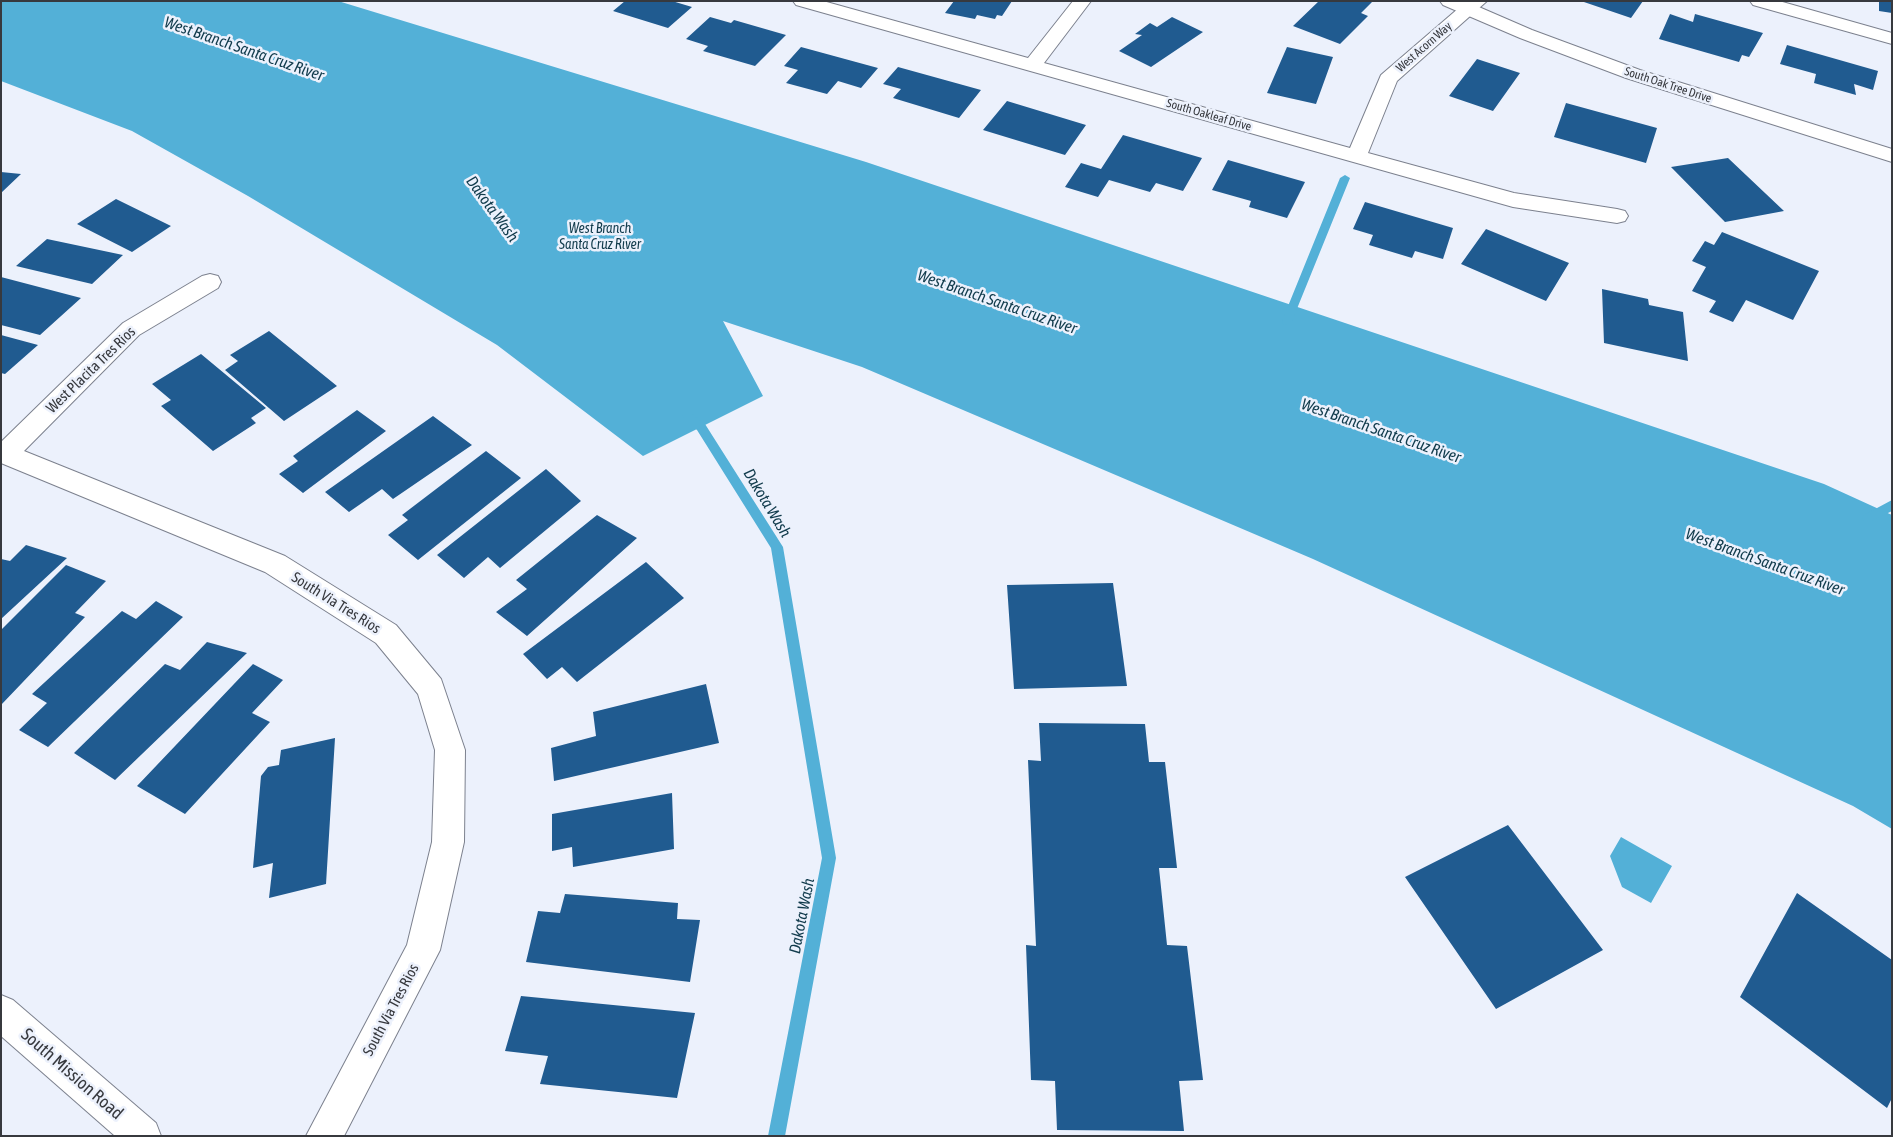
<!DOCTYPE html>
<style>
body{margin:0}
#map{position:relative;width:1893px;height:1137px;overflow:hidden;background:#ecf1fc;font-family:"Asap Condensed",sans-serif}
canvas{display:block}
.frame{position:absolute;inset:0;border:2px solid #37393e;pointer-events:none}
</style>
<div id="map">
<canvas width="1893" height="1137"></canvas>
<div class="frame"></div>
</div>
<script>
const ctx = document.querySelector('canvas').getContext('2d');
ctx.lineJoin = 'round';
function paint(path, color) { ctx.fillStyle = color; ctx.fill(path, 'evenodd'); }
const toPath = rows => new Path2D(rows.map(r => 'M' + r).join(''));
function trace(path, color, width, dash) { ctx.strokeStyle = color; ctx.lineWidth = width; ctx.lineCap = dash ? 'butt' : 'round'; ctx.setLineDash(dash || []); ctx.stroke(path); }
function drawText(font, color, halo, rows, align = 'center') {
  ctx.font = font + ' "Asap Condensed",sans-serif'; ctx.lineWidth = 5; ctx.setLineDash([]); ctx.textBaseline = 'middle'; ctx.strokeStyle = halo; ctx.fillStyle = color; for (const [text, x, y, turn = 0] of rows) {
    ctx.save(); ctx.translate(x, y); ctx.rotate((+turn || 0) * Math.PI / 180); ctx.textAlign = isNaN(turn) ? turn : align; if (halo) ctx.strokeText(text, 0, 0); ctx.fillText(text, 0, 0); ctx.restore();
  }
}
paint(toPath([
 [1,1,338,1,866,162,1824,484,1892,515,1892,829,1853,806,1313,559,862,367,723,321,763,396,643,456,497,345,248,196,132,131,1,81],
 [1621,837,1672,866,1651,903,1622,887,1610,856]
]), '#53b0d7');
paint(toPath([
 [1345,175,1350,178,1292,321,1287,325,1283,324,1282,321,1340,178,1345,175],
 [688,411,705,424,783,547,836,858,785,1136,768,1136,822,858,771,548,697,430,684,418,682,415,688,411],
 [1892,500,1892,511,1872,521,1864,521,1862,518,1864,515,1892,500]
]), '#53b0d7');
paint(toPath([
 [625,1,672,1,692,7,668,28,613,11],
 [954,1,1012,1,1002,16,997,15,995,19,977,15,975,19,945,13],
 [1319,1,1370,1,1372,2,1361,13,1368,16,1340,44,1293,26],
 [1581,1,1643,1,1631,18],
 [1879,1,1892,1,1892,13,1879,11],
 [1670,14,1693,22,1695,14,1763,33,1749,57,1742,55,1739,62,1659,39],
 [710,17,731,23,734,20,786,35,755,66,703,51,708,46,686,39],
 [1172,17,1203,32,1151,67,1119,51,1142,35,1135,34,1150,23,1157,27],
 [1787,45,1878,71,1873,90,1854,84,1856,95,1814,83,1816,74,1780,64],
 [801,47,878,68,861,88,838,81,827,94,786,83,798,70,784,66],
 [1287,47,1333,57,1316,104,1267,93],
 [1477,59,1520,73,1493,111,1449,96],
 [898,67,981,90,959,118,893,98,901,89,883,84],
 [1007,101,1086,125,1065,155,983,130],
 [1566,103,1657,128,1646,163,1554,137],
 [1123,135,1202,158,1183,191,1156,183,1150,192,1109,180,1098,197,1065,187,1081,163,1101,169],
 [1728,158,1784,211,1725,222,1671,167],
 [1228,160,1305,182,1287,218,1249,207,1251,201,1212,190],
 [1,172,21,174,1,193],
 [116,199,171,226,132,252,77,224],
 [1365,202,1453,228,1443,259,1415,251,1412,258,1369,245,1373,235,1353,229],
 [1486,229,1569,263,1546,301,1461,264],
 [1722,232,1819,271,1793,320,1746,300,1733,322,1709,312,1716,301,1692,291,1706,267,1692,261,1705,241,1714,245],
 [47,239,123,255,92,284,16,266],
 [1,277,81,298,40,335,1,325],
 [1602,289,1648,299,1649,305,1683,312,1688,361,1604,343],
 [269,331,337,386,284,421,225,370,238,361,230,355],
 [1,335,38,345,5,374,1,373],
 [201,354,266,408,251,418,256,423,213,451,161,406,171,400,152,384],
 [357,410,386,431,303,493,279,474,298,461,293,456],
 [433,416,472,445,393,499,382,489,349,512,325,492],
 [486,451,521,478,418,560,388,535,408,520,402,515],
 [546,469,581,501,500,568,488,557,464,578,437,555],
 [597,515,637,538,527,636,496,612,527,589,516,580],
 [26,545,67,558,1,619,1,559,10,561],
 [646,562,684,598,577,682,562,667,547,679,523,654],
 [66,565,106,581,75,613,85,617,1,705,1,630],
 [1113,583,1127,686,1014,689,1007,585],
 [156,601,183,617,48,747,19,730,47,703,32,694,122,611,136,619],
 [207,642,247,653,115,780,74,753,165,664,180,670],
 [253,664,283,680,252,713,270,722,185,814,137,786],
 [706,684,719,743,554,781,551,748,596,736,593,712],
 [1039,723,1145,724,1149,762,1165,762,1177,868,1159,868,1167,945,1187,946,1203,1080,1179,1081,1184,1131,1057,1130,1055,1081,1031,1080,1026,945,1036,946,1028,760,1041,761],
 [335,738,326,884,269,898,273,863,253,868,261,776,268,767,279,765,281,750],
 [672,793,674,849,573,867,572,847,552,851,552,814],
 [1508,825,1603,950,1496,1009,1405,877],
 [1797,893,1892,960,1892,1098,1887,1108,1740,997],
 [565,894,678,903,677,919,700,920,690,982,526,962,538,911,560,913],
 [521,996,695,1013,677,1098,540,1084,548,1056,505,1051]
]), '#205b90');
const minor = toPath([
 [793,1,823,1,1028,58,1073,1,1091,1,1044,63,1350,148,1381,75,1467,1,1487,1,1397,81,1368,153,1514,193,1617,209,1625,211,1628,216,1625,221,1617,223,1513,207,796,5,793,1],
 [1750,1,1779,1,1892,33,1892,44,1753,5,1750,1],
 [210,274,218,276,221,282,218,288,139,335,24,451,285,556,396,625,441,679,465,750,464,842,440,950,344,1136,306,1136,407,945,432,842,435,750,418,694,376,643,265,572,1,463,1,442,123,323,202,276,210,274]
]);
const tertiary = toPath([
 [1440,1,1465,1,1532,30,1640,70,1892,149,1892,162,1626,78,1520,38,1443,5,1440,1]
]);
const secondary = toPath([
 [1,995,13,1000,156,1123,161,1136,115,1136,1,1036,1,995]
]);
trace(minor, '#7c818e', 2);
trace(tertiary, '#7c818e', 2);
trace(secondary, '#7c818e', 2);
paint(minor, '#fff');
paint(tertiary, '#fff');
paint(secondary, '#fff');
drawText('12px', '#37393e', '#ecf1fc', [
 ["West Acorn Way",1424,47,-41],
 ["South Oak Tree Drive",1668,85,18],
 ["South Oakleaf Drive",1209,115,16]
]);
drawText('italic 14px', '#113b4c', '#ecf1fc', [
 ["West Branch",600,229],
 ["Santa Cruz River",600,245]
]);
drawText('15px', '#37393e', '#ecf1fc', [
 ["West Placita Tres Rios",91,370,-44],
 ["South Via Tres Rios",336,603,32],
 ["South Via Tres Rios",391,1010,-62]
]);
drawText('italic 16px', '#113b4c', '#ecf1fc', [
 ["West Branch Santa Cruz River",244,49,19],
 ["Dakota Wash",492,209,54],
 ["West Branch Santa Cruz River",997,302,19],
 ["West Branch Santa Cruz River",1381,431,19],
 ["Dakota Wash",767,503,59],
 ["West Branch Santa Cruz River",1765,562,20],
 ["Dakota Wash",802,916,-79]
]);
drawText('18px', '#37393e', '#ecf1fc', [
 ["South Mission Road",72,1074,41]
]);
</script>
